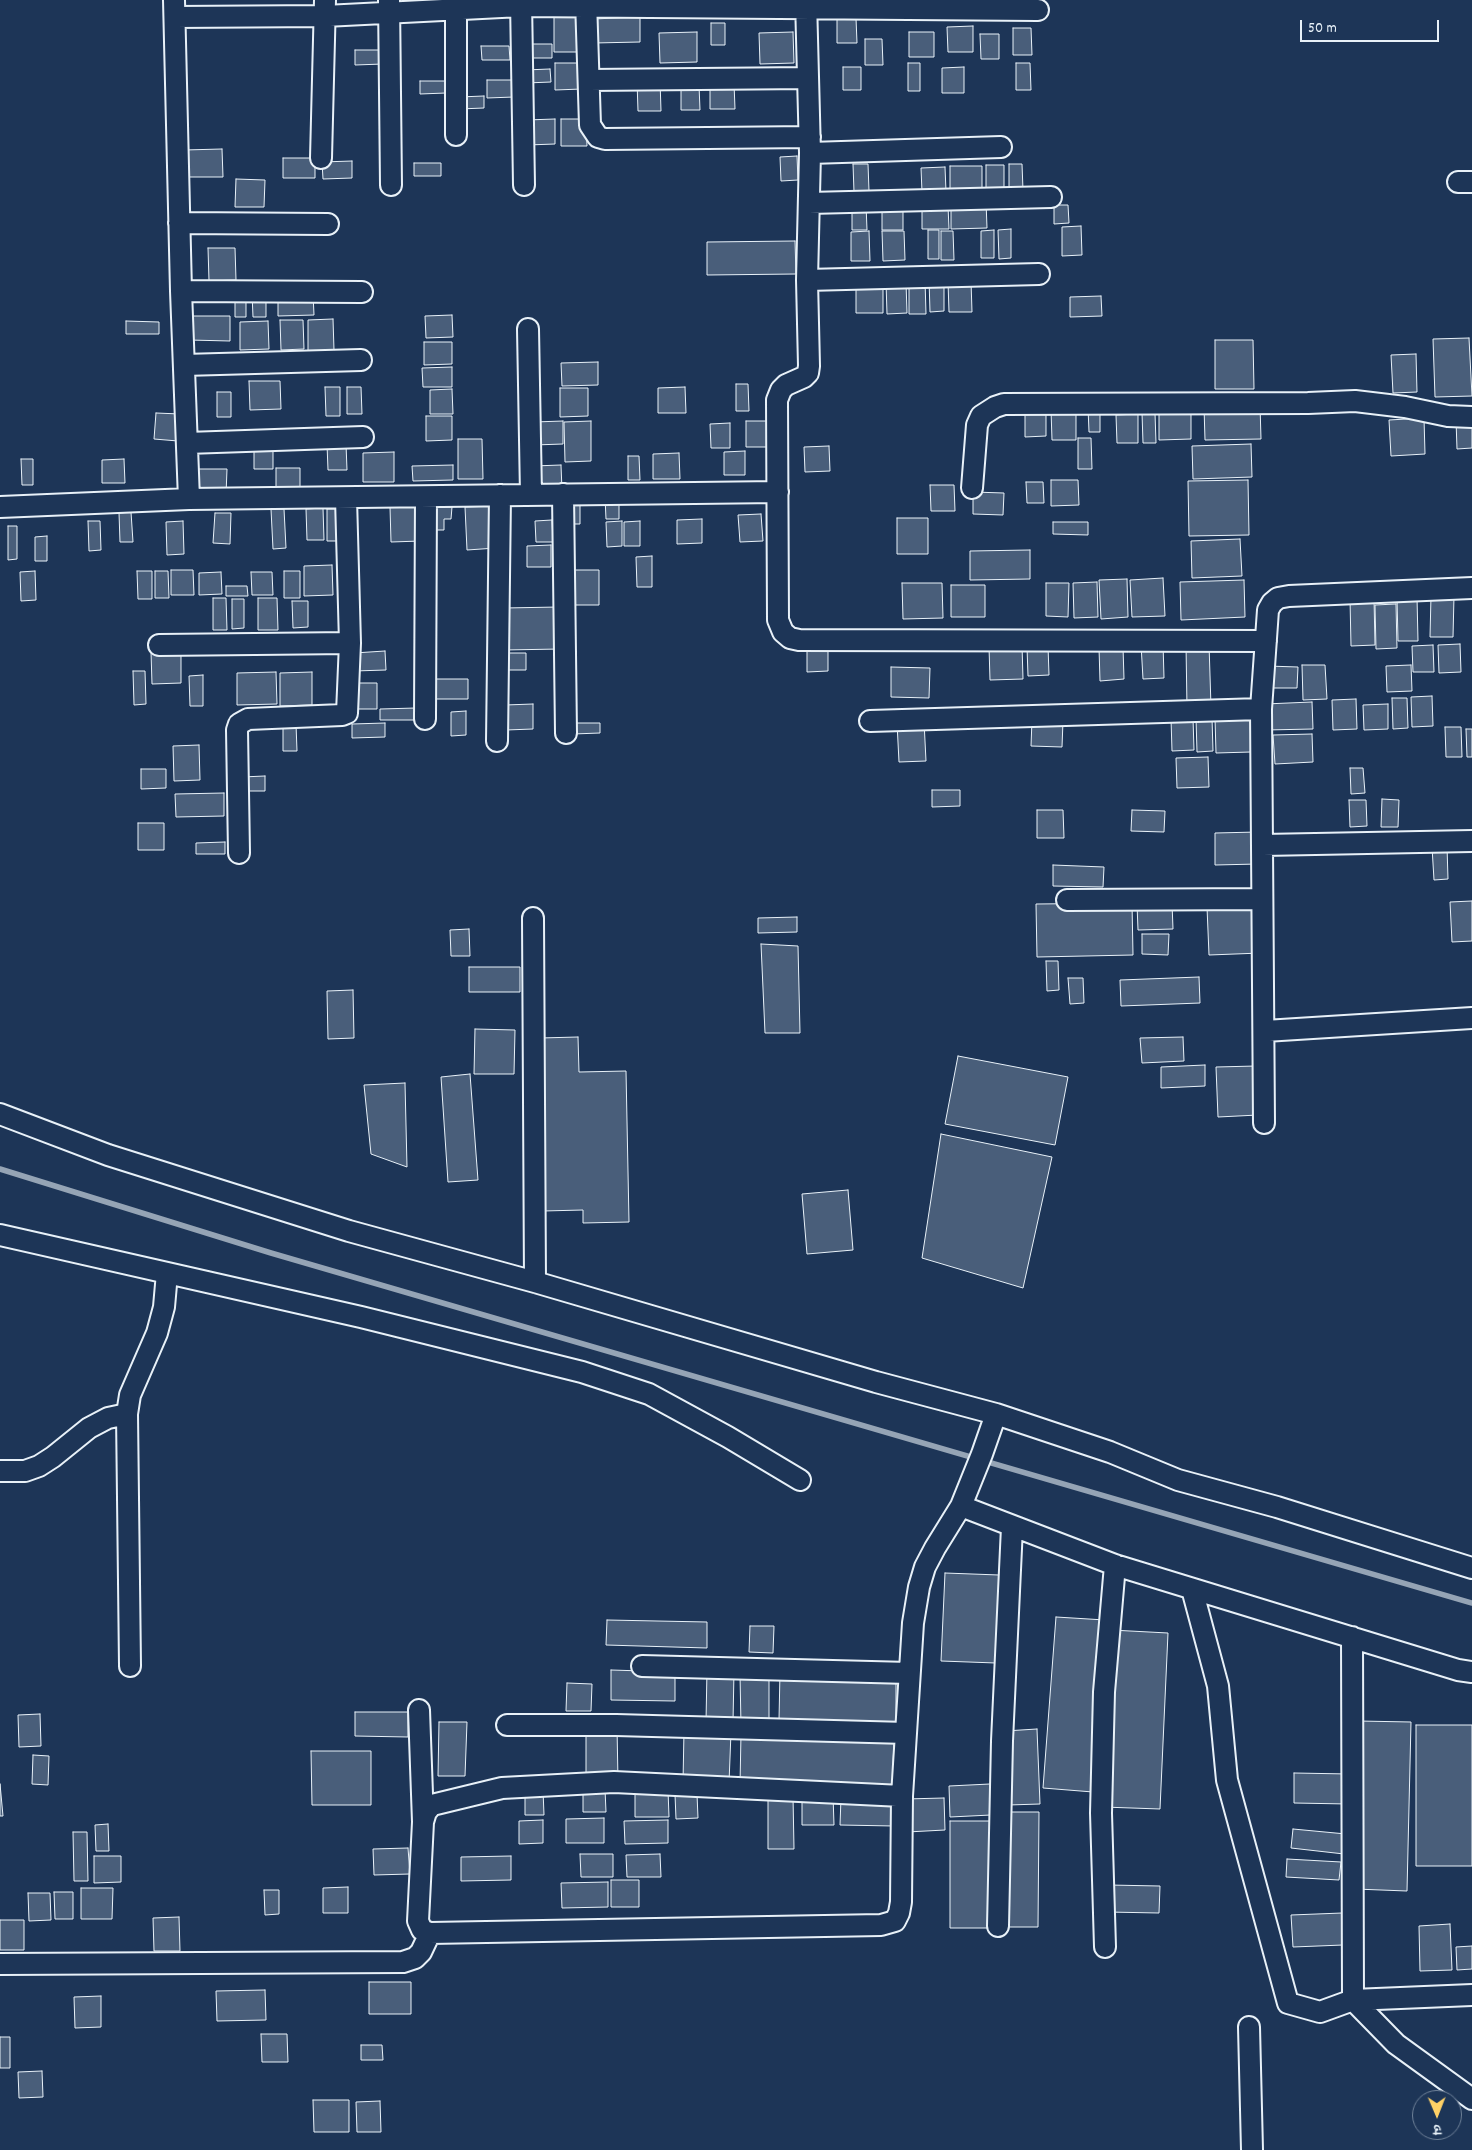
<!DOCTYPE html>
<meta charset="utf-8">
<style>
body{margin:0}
#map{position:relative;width:1472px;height:2150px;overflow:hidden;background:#1d3557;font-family:Dekko,"Playpen Sans Deva",sans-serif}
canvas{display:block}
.north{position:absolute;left:1412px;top:2090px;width:50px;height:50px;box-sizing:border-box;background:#1d3557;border:1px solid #6e8097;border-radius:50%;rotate:179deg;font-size:14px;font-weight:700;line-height:20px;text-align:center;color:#e8f1f8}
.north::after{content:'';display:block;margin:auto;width:18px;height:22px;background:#ffd166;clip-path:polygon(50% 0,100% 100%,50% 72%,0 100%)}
.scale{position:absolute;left:1300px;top:20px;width:139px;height:22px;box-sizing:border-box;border:2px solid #e8f1f8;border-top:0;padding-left:6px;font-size:15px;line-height:18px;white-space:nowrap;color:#e8f1f8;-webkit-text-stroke:4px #1d3557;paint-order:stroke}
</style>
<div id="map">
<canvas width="1472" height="2150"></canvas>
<div class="north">उ</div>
<div class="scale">50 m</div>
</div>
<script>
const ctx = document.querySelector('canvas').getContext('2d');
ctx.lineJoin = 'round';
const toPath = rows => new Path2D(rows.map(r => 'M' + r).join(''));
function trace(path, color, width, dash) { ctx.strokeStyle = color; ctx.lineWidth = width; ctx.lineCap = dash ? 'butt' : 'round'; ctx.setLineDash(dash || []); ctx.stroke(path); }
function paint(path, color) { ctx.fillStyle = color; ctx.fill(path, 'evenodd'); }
trace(toPath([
 [0,1169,271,1253,1472,1603]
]), '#95a4b5', 5.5);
const building = toPath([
 [554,12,583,12,583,52,554,52,554,12],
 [640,17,640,42,594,43,593,19,640,17],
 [837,18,856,18,857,43,837,43,837,18],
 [711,23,725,23,725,45,711,45,711,23],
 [973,26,973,52,948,52,947,27,973,26],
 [1013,28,1031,28,1032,55,1013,55,1013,28],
 [697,32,697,62,660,63,659,33,697,32],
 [793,32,794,63,760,64,759,33,793,32],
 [909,32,934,32,934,57,909,57,909,32],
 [980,34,999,34,999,59,981,59,980,34],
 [865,39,882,39,883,65,865,65,865,39],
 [524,44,552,44,552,58,524,58,524,44],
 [481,46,509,46,510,60,482,60,481,46],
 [355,50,383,50,383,64,355,65,355,50],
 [555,63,582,63,582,89,555,90,555,63],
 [908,63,920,63,920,91,908,91,908,63],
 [1016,63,1030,63,1031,90,1016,90,1016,63],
 [843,67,861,67,861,90,843,90,843,67],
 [964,67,964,93,942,93,942,68,964,67],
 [550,69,551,82,526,83,525,70,550,69],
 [487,80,514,80,514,97,487,98,487,80],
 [660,80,661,111,638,111,637,81,660,80],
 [420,81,446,81,446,93,420,94,420,81],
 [734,83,735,109,710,109,710,84,734,83],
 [699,85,700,110,681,110,681,86,699,85],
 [484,96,484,108,459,109,459,97,484,96],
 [555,119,555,144,527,145,526,120,555,119],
 [561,119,586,119,587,146,561,146,561,119],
 [222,149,223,177,184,177,184,150,222,149],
 [797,156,798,180,781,181,780,157,797,156],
 [283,158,315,158,315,178,283,178,283,158],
 [352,161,352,178,323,179,322,162,352,161],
 [414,163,441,163,441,176,414,176,414,163],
 [853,164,868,164,869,191,854,192,853,164],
 [1009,164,1022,164,1023,190,1009,190,1009,164],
 [986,165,1004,165,1004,190,986,190,986,165],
 [950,166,982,166,982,190,950,191,950,166],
 [945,167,946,191,922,192,921,168,945,167],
 [236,179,265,180,264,207,235,207,236,179],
 [986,201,987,228,951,229,951,202,986,201],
 [852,204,866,204,867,230,852,230,852,204],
 [1054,205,1068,205,1069,223,1054,224,1054,205],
 [882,206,903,206,903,230,882,230,882,206],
 [922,206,948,206,949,229,922,229,922,206],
 [1081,226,1082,255,1062,256,1062,227,1081,226],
 [1011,229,1011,258,999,259,998,230,1011,229],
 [928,230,939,230,939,259,928,259,928,230],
 [994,230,994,258,981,258,981,231,994,230],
 [869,231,870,261,851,261,851,232,869,231],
 [882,231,904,231,905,260,883,261,882,231],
 [941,231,953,231,954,260,941,260,941,231],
 [795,241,796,274,707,275,707,242,795,241],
 [208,248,235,248,236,280,209,281,208,248],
 [929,279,944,279,944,311,930,312,929,279],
 [925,280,926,314,909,314,909,281,925,280],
 [971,281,972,312,949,312,948,282,971,281],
 [856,282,883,282,883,313,856,313,856,282],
 [886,282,906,282,907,313,887,314,886,282],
 [252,293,266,293,266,317,253,317,252,293],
 [313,293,314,315,278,316,278,294,313,293],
 [235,294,246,294,246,317,235,317,235,294],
 [1101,296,1102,316,1070,317,1070,297,1101,296],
 [452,315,453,337,426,338,425,316,452,315],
 [189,316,230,316,230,341,189,340,189,316],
 [333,319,334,350,308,351,308,320,333,319],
 [280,320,303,320,304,349,281,350,280,320],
 [126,321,159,322,159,334,126,334,126,321],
 [268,321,269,349,240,350,240,322,268,321],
 [1469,338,1472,396,1435,397,1433,339,1469,338],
 [1215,340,1253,340,1254,389,1215,389,1215,340],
 [424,342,452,342,452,364,424,365,424,342],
 [1416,354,1417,392,1393,393,1391,355,1416,354],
 [598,362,598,385,562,386,561,363,598,362],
 [452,367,452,387,423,387,422,368,452,367],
 [249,381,280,381,281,409,250,410,249,381],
 [736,384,748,384,749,411,736,411,736,384],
 [325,387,340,387,340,416,326,416,325,387],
 [347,387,361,387,362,414,347,414,347,387],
 [685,387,686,413,658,413,658,388,685,387],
 [560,388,588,388,588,416,560,417,560,388],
 [452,389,453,414,430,414,430,390,452,389],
 [217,392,231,392,231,417,217,417,217,392],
 [1046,404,1046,436,1025,437,1025,405,1046,404],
 [1260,405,1261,439,1205,440,1204,407,1260,405],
 [1088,407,1100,407,1100,432,1089,432,1088,407],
 [1076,409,1076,440,1052,440,1051,410,1076,409],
 [1159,409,1191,409,1191,439,1159,440,1159,409],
 [156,413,180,414,178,441,154,439,156,413],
 [1142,413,1155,413,1156,443,1143,443,1142,413],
 [1138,414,1138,443,1117,443,1116,415,1138,414],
 [426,416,452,416,452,440,426,441,426,416],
 [1424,418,1425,454,1391,456,1389,420,1424,418],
 [1472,419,1472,448,1457,449,1456,420,1472,419],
 [563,421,563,444,534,445,534,422,563,421],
 [591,421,591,461,565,462,564,422,591,421],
 [746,421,769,421,769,447,746,447,746,421],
 [730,423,730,448,711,448,710,424,730,423],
 [1078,438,1091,438,1092,469,1078,469,1078,438],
 [458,439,482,439,483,479,458,479,458,439],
 [327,444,346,444,347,470,328,470,327,444],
 [1251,444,1252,477,1193,479,1192,446,1251,444],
 [254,446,273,446,273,469,254,469,254,446],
 [829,446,830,471,805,472,804,447,829,446],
 [745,451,745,475,724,475,724,452,745,451],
 [394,452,394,482,363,482,363,453,394,452],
 [679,453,680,479,653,479,653,454,679,453],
 [628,456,639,456,640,480,628,480,628,456],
 [21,459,33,459,33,485,22,485,21,459],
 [124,459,125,483,102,483,102,460,124,459],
 [453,465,453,480,413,481,412,466,453,465],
 [561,465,562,490,534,491,533,466,561,465],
 [276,468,300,468,300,494,276,494,276,468],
 [197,469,227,469,226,495,196,494,197,469],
 [1051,480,1078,480,1079,505,1051,506,1051,480],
 [1248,480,1249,535,1189,536,1188,481,1248,480],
 [1026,482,1043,482,1044,503,1027,503,1026,482],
 [930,485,954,485,955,511,931,511,930,485],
 [973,492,1004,493,1003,515,973,514,973,492],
 [605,497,619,497,619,519,606,519,605,497],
 [568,504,580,504,580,524,569,524,568,504],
 [420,506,421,541,391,542,390,507,420,506],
 [493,506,496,548,467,550,465,507,493,506],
 [433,507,452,507,451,519,444,519,444,530,432,530,433,507],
 [323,508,324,540,307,540,306,509,323,508],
 [271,509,284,509,286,548,273,549,271,509],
 [327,509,343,509,344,541,327,541,327,509],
 [131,512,133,542,120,542,119,513,131,512],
 [215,513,231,513,230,544,213,543,215,513],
 [761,514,763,541,740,542,738,515,761,514],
 [897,518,928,518,928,554,897,554,897,518],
 [702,519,702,543,677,544,677,520,702,519],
 [552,520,553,542,536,542,535,521,552,520],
 [88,521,100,521,101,550,89,551,88,521],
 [183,521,184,554,167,555,166,522,183,521],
 [622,521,622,546,607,547,606,522,622,521],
 [640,521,640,546,624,546,624,522,640,521],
 [1053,522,1088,522,1088,535,1053,534,1053,522],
 [8,526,17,526,17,559,8,560,8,526],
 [47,536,47,561,35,561,35,537,47,536],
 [1240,539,1242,576,1192,578,1191,541,1240,539],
 [551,545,551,567,527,567,527,546,551,545],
 [1030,550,1030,579,970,580,970,551,1030,550],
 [652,556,652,587,637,587,636,557,652,556],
 [332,565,333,595,304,596,304,566,332,565],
 [171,570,193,570,194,595,171,595,171,570],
 [571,570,599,570,599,605,571,605,571,570],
 [35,571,36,600,21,601,20,572,35,571],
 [137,571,152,571,152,599,138,599,137,571],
 [155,571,168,571,169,598,155,598,155,571],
 [284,571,300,571,300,598,284,598,284,571],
 [221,572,222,594,199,595,199,573,221,572],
 [251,572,272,572,273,595,252,595,251,572],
 [1163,578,1165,616,1132,617,1130,580,1163,578],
 [1127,579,1128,617,1101,619,1099,580,1127,579],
 [1244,580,1245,617,1181,620,1180,582,1244,580],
 [1097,582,1098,617,1074,618,1073,583,1097,582],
 [902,583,942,583,943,618,903,619,902,583],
 [1046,583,1069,583,1068,617,1046,616,1046,583],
 [951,585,985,585,985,617,951,617,951,585],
 [226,586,247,586,248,596,226,596,226,586],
 [1431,596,1454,596,1453,637,1430,637,1431,596],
 [1417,597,1418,641,1398,641,1397,598,1417,597],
 [213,598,226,598,227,630,213,630,213,598],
 [258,598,277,598,278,630,258,630,258,598],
 [1374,598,1375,645,1351,646,1350,599,1374,598],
 [232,599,244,599,244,628,232,629,232,599],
 [292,601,308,601,308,627,293,628,292,601],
 [1396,604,1397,648,1376,649,1375,605,1396,604],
 [559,607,560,649,504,650,504,608,559,607],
 [828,643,828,671,807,672,807,644,828,643],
 [1163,643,1164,678,1143,679,1141,644,1163,643],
 [1186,644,1209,644,1211,707,1187,708,1186,644],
 [1460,644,1461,672,1439,673,1438,645,1460,644],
 [1022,645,1023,679,990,680,989,647,1022,645],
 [1433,645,1434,672,1413,672,1412,646,1433,645],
 [1048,646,1049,675,1028,676,1027,647,1048,646],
 [1123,647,1124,679,1100,681,1099,648,1123,647],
 [385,651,386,670,354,671,354,653,385,651],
 [151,652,181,652,181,683,152,684,151,652],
 [502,653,526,653,526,670,502,670,502,653],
 [1302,665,1325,665,1327,699,1303,700,1302,665],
 [1411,665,1412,691,1387,692,1386,666,1411,665],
 [1267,666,1298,667,1297,688,1266,688,1267,666],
 [891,667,930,668,929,698,891,697,891,667],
 [133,671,145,671,146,704,134,705,133,671],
 [276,672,277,704,237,705,237,673,276,672],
 [312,672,312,705,280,706,280,673,312,672],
 [203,675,203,706,190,706,189,676,203,675],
 [434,679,468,679,468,699,434,699,434,679],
 [358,683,377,683,377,709,358,709,358,683],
 [1432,696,1433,726,1412,727,1411,697,1432,696],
 [1392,698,1407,698,1408,728,1393,729,1392,698],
 [1356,699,1357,729,1333,730,1332,700,1356,699],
 [1312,702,1313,729,1266,730,1265,704,1312,702],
 [533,704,533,729,506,730,505,705,533,704],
 [1388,704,1388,729,1364,730,1363,705,1388,704],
 [416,708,416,720,380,720,380,709,416,708],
 [466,711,466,735,451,736,451,712,466,711],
 [1250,717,1251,752,1216,753,1215,718,1250,717],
 [1193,718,1194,750,1172,751,1171,719,1193,718],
 [1196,718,1212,718,1213,751,1197,752,1196,718],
 [1032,720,1063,721,1062,747,1031,746,1032,720],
 [924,721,926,761,899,762,897,723,924,721],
 [385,723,385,737,352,738,352,724,385,723],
 [573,723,600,723,600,733,573,734,573,723],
 [283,724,296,724,297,751,283,751,283,724],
 [1445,727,1461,727,1462,757,1446,757,1445,727],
 [1466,729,1472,729,1472,757,1467,757,1466,729],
 [1312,734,1313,762,1275,764,1273,735,1312,734],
 [199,745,200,780,174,781,173,746,199,745],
 [1208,757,1209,787,1177,788,1176,758,1208,757],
 [1350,768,1363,768,1365,793,1351,794,1350,768],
 [141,769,166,769,166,788,141,789,141,769],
 [265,776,265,791,243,791,242,777,265,776],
 [932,790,960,790,960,806,932,807,932,790],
 [224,793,224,816,176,817,175,794,224,793],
 [1382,799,1399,800,1398,827,1381,827,1382,799],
 [1349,800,1366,800,1367,826,1350,827,1349,800],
 [1037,810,1063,810,1064,838,1037,838,1037,810],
 [1132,810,1165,811,1164,832,1131,831,1132,810],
 [138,823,164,823,164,850,138,850,138,823],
 [1258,832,1258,864,1215,865,1215,833,1258,832],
 [225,842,225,854,196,854,196,843,225,842],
 [1447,846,1448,879,1434,880,1432,847,1447,846],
 [1053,865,1104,867,1103,887,1053,886,1053,865],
 [1472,901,1472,941,1452,942,1450,902,1472,901],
 [1132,903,1133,955,1037,957,1036,904,1132,903],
 [1172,903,1173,929,1138,930,1137,904,1172,903],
 [1259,906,1261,953,1209,955,1207,907,1259,906],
 [797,917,797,932,758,933,758,918,797,917],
 [469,929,470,956,451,956,450,930,469,929],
 [1142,934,1169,934,1168,955,1142,954,1142,934],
 [761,944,798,946,800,1033,765,1033,761,944],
 [1046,961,1058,961,1059,990,1047,991,1046,961],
 [469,967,520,967,520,992,469,992,469,967],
 [1199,977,1200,1003,1121,1006,1120,980,1199,977],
 [1068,978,1083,978,1084,1003,1070,1004,1068,978],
 [353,990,354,1038,328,1039,327,991,353,990],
 [475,1029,515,1030,514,1074,474,1074,475,1029],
 [578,1037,579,1072,626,1071,629,1222,583,1223,583,1210,543,1211,540,1038,578,1037],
 [1183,1037,1184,1061,1142,1063,1140,1038,1183,1037],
 [958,1056,1068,1077,1055,1145,945,1124,958,1056],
 [1205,1065,1205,1086,1161,1088,1161,1067,1205,1065],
 [1256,1066,1258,1115,1218,1117,1216,1067,1256,1066],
 [470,1074,478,1180,448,1182,441,1077,470,1074],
 [405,1083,407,1167,371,1154,364,1085,405,1083],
 [941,1134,1052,1157,1023,1288,922,1258,941,1134],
 [848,1190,853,1250,807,1254,802,1194,848,1190],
 [945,1573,999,1575,996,1663,941,1661,945,1573],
 [1056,1617,1105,1620,1093,1792,1043,1788,1056,1617],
 [607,1620,707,1622,707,1648,606,1645,607,1620],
 [750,1626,774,1626,773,1653,749,1652,750,1626],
 [1111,1630,1168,1633,1160,1809,1103,1807,1111,1630],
 [611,1670,675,1672,675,1701,611,1700,611,1670],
 [707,1670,734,1671,733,1722,706,1722,707,1670],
 [780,1672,896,1673,896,1722,779,1720,780,1672],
 [740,1674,769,1674,769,1725,741,1726,740,1674],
 [567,1683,592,1684,591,1711,566,1711,567,1683],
 [355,1712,408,1712,408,1737,355,1736,355,1712],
 [40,1714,41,1746,19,1747,18,1715,40,1714],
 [1358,1721,1411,1722,1407,1891,1355,1889,1358,1721],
 [439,1722,467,1722,465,1776,438,1776,439,1722],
 [1416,1725,1472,1725,1472,1866,1416,1866,1416,1725],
 [617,1726,618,1781,586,1781,586,1727,617,1726],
 [1037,1729,1040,1804,1008,1805,1005,1731,1037,1729],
 [684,1731,731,1732,729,1783,683,1782,684,1731],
 [741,1734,894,1740,892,1791,740,1785,741,1734],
 [311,1751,371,1751,371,1805,312,1805,311,1751],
 [33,1755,49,1756,48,1785,32,1784,33,1755],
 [1294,1773,1349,1774,1348,1804,1294,1803,1294,1773],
 [0,1784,3,1816,0,1816,0,1784],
 [990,1784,991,1815,950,1817,949,1786,990,1784],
 [583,1789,605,1789,606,1812,583,1812,583,1789],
 [525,1790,543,1790,544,1815,525,1815,525,1790],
 [635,1790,668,1790,669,1817,635,1817,635,1790],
 [675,1794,697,1794,698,1818,676,1819,675,1794],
 [833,1795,834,1825,802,1825,802,1796,833,1795],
 [793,1796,794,1849,768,1849,768,1797,793,1796],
 [841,1798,895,1800,894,1826,840,1825,841,1798],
 [944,1798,945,1830,907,1832,905,1799,944,1798],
 [1005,1812,1039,1812,1038,1927,1004,1927,1005,1812],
 [604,1818,604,1843,566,1843,566,1819,604,1818],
 [543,1820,543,1843,519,1844,519,1821,543,1820],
 [668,1820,668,1843,625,1844,624,1821,668,1820],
 [950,1821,991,1821,991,1928,950,1928,950,1821],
 [108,1824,109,1851,96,1851,95,1825,108,1824],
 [1293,1829,1346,1834,1344,1854,1291,1848,1293,1829],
 [73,1832,87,1832,88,1881,74,1881,73,1832],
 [408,1848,410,1874,374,1875,373,1849,408,1848],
 [580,1854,613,1854,613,1877,581,1877,580,1854],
 [660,1854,661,1877,627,1877,626,1855,660,1854],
 [94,1856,121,1856,121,1882,94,1883,94,1856],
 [511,1856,511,1880,461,1881,461,1857,511,1856],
 [1287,1859,1341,1862,1339,1880,1286,1877,1287,1859],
 [611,1880,639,1880,639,1907,611,1907,611,1880],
 [608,1882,608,1907,562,1908,561,1883,608,1882],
 [1108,1885,1160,1886,1159,1913,1107,1912,1108,1885],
 [348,1887,348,1913,323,1913,323,1888,348,1887],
 [81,1888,113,1888,112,1919,81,1919,81,1888],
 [264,1890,279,1890,279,1914,265,1915,264,1890],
 [54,1892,73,1892,73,1919,55,1919,54,1892],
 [28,1893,50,1893,51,1920,29,1921,28,1893],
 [1342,1913,1343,1945,1293,1947,1291,1915,1342,1913],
 [179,1917,180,1951,154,1951,153,1918,179,1917],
 [0,1920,24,1920,24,1950,0,1950,0,1920],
 [1450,1924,1452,1970,1420,1971,1419,1926,1450,1924],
 [1472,1946,1472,1969,1457,1970,1456,1947,1472,1946],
 [369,1982,411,1982,411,2014,369,2014,369,1982],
 [265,1990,266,2020,217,2021,216,1991,265,1990],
 [101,1996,101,2027,75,2028,74,1997,101,1996],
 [261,2034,287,2034,288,2062,262,2062,261,2034],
 [0,2037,10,2037,10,2068,0,2068,0,2037],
 [361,2045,382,2045,383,2060,361,2060,361,2045],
 [42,2071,43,2097,19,2098,18,2072,42,2071],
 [313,2100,349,2100,349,2132,314,2132,313,2100],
 [380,2101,381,2132,357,2132,356,2102,380,2101]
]);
paint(building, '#495e7a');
trace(building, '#e8f1f8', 1);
const minor = toPath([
 [174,0,181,291,189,499],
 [389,0,391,185],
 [521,0,524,185],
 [586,0,590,125,598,137,605,139,810,137],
 [806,0,810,153,807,280,809,366,808,373,804,377,786,385,781,390,777,400,778,620,783,632,790,638,799,640,1266,641],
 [175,17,325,16,521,6,1038,10],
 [589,80,808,78],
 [456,135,456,0],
 [810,153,1001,147],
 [321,158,325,0],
 [1458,182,1472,182],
 [809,203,1051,197],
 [179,223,328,224],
 [807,280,1039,274],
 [181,291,362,292],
 [528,329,531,495],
 [184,365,361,360],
 [187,443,363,437],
 [972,488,977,425,981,416,995,407,1004,404,1308,403,1355,401,1405,407,1448,416,1472,417],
 [563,494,566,733],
 [0,507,189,499,778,492],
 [159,645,350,643],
 [425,719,426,497],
 [870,721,1261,709],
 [497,741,500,495],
 [1263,845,1472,841],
 [239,853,237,730,239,724,248,719,342,715,347,713,350,643,346,498],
 [1067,900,1262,899],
 [533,918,535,1282],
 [1265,1031,1472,1018],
 [0,1114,108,1155,349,1231,535,1282,876,1382,996,1414,1110,1452,1178,1480,1277,1507,1472,1568],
 [1264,1123,1261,709,1268,610,1272,603,1278,598,1289,596,1472,588],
 [0,1235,361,1317,582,1372,649,1394,728,1437,800,1480],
 [0,1471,25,1471,39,1466,53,1457,89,1428,108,1418,127,1414],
 [961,1506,1115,1565,1458,1670,1472,1672],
 [1192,1589,1218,1686,1227,1780,1288,2003,1320,2012,1353,2000,1472,1995],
 [1352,1637,1353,2000,1396,2044,1472,2099],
 [130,1666,127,1414,130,1395,157,1333,164,1307,167,1273],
 [642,1666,909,1673],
 [419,1710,423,1822],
 [507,1725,616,1725,906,1733],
 [902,1796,614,1782,502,1788,432,1805,426,1812,423,1822,418,1921,422,1930,430,1933,881,1925,895,1921,899,1913,901,1902,902,1796,913,1623,919,1587,925,1567,935,1548,961,1506,982,1454,996,1414],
 [998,1926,1002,1741,1012,1527],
 [1105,1947,1101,1813,1104,1692,1115,1565],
 [0,1964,403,1962,415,1958,421,1952,430,1933],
 [1249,2027,1252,2150]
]);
trace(minor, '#e8f1f8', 24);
trace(minor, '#1d3557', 20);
</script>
